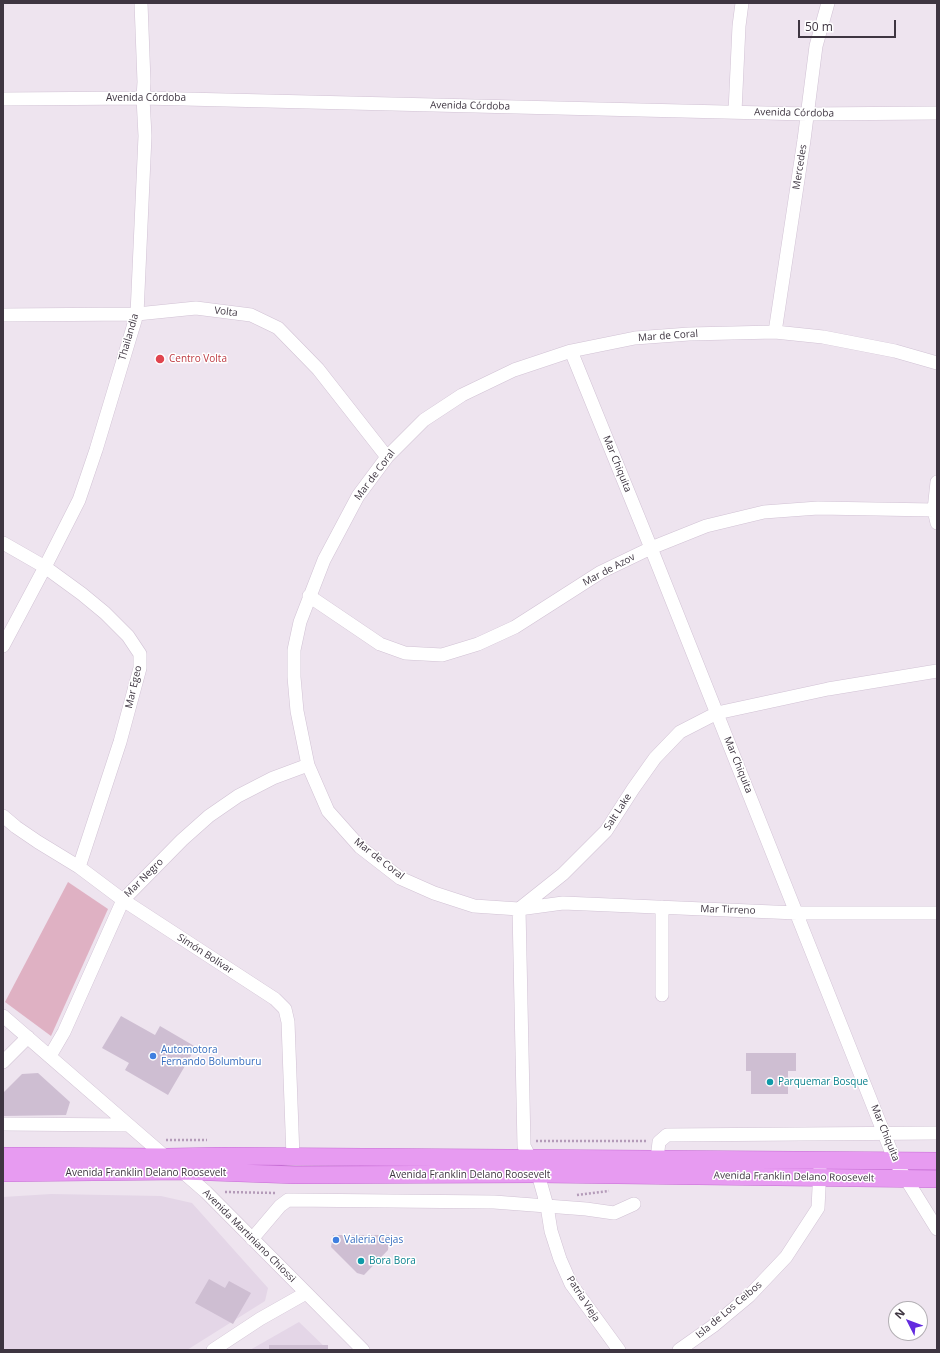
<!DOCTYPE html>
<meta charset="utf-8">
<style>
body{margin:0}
#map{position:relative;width:940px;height:1353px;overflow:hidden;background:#eee4ef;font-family:"Open Sans",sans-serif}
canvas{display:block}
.frame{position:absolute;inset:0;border:4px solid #3e3541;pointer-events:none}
.north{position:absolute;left:888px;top:1301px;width:40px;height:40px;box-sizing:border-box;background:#fff;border:1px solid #b2aeb3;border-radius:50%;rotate:312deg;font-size:11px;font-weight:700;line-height:16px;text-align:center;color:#3e3541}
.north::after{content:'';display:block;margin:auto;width:14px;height:18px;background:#632bdf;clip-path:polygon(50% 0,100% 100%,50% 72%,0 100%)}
.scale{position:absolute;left:798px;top:20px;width:98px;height:18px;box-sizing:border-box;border:2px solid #3e3541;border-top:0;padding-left:5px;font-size:12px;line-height:14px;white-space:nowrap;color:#3e3541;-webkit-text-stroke:3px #fff;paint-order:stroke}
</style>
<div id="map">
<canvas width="940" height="1353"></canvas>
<div class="frame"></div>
<div class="north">N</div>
<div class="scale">50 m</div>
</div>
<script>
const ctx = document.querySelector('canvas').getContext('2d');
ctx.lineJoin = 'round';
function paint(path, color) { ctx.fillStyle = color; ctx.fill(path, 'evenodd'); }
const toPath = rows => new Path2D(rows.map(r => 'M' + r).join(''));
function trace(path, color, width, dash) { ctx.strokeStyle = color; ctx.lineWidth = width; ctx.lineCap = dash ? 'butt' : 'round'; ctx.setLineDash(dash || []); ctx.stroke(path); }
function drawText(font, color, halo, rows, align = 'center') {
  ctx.font = font + ' "Open Sans",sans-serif'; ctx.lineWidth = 3; ctx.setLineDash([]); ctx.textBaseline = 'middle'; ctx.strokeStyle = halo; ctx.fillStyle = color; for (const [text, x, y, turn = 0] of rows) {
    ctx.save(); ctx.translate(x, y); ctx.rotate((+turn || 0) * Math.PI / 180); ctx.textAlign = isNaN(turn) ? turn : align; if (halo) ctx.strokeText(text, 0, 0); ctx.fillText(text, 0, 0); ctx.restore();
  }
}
paint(toPath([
 [51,1194,161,1196,192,1203,268,1288,265,1301,187,1350,3,1350,3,1197],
 [299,1322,328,1350,250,1350]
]), '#e4d6e7');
paint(toPath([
 [68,882,108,909,51,1036,5,1002]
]), '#dfb1c3');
paint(toPath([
 [121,1016,155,1035,160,1026,196,1047,168,1095,125,1070,129,1063,102,1048],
 [746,1053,796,1053,796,1071,788,1071,788,1094,751,1094,751,1071,746,1071],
 [38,1073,70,1102,66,1115,3,1116,3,1093,22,1074],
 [333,1235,389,1235,388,1250,364,1275,357,1273,331,1247],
 [209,1279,225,1288,229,1281,251,1293,233,1324,195,1303],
 [269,1345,328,1345,328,1350,269,1350]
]), '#cebed2');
const minor = toPath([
 [3,99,143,98,807,114,937,113],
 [735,112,739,26,742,3],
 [3,315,137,314,196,308,251,315,278,328,318,369,387,457],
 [775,332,804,140,816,46,828,3],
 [571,351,651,548,895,1161,937,1229],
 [937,363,895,351,823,337,775,332,689,334,635,338,571,351,514,370,462,395,424,420,387,457,358,496,324,560,300,622,294,650,294,677,297,711,308,765,328,811,360,847,400,878,434,893,474,906,519,909,563,903,797,913,937,913],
 [937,482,934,510,937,523],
 [3,543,45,567,82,594,105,613,128,636,140,654,140,668,120,742,79,867],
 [309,596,380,644,405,653,442,655,478,644,515,627,601,572,651,548,706,526,764,512,818,508,934,510],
 [3,646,45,567,79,500,96,450,137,314,145,136,143,98,144,82,141,3],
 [3,816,16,827,38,842,79,867,123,900,275,999,285,1009,288,1022,293,1157],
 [662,907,662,995],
 [3,1016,206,1192,363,1350],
 [50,1056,64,1032,123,900,182,840,209,816,238,796,273,778,308,765],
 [3,1062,28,1037],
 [3,1124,128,1125],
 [657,1159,659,1142,667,1135,937,1133],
 [252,1239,280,1206,288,1200,494,1202,586,1209,614,1213,634,1204],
 [213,1350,260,1319,306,1293],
 [619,1350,571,1284,560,1259,551,1231,547,1206,538,1174,524,1146,519,909,563,874,606,831,633,789,655,758,680,732,717,713,828,689,937,671],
 [679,1350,713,1326,749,1296,786,1257,818,1208,820,1168]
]);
const major = toPath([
 [3,1156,167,1157,221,1156,937,1161],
 [3,1173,183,1171,295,1175,538,1174,937,1179]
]);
trace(minor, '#d1c2d4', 14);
trace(major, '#c66ed4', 18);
trace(toPath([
 [166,1140,207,1140],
 [536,1141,647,1141],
 [225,1192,276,1193],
 [577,1195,609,1191]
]), '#b49bb9', 2.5, [2, 2]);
trace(minor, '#fff', 13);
trace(major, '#e79bf1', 17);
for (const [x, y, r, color] of [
 [160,359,5,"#e0444e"],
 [153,1056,4,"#3f7fe0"],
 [770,1082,4,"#0f9aa8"],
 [336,1240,4,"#3f7fe0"],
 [361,1261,4,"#0f9aa8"]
]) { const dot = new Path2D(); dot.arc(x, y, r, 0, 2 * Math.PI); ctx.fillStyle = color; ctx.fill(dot); trace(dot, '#fff', 1.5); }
drawText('10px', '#3e3541', '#fff', [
 ["Avenida Córdoba",146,98],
 ["Avenida Córdoba",470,106,1],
 ["Avenida Córdoba",794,113,1],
 ["Mercedes",800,167,-81],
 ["Volta",226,312,7],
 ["Mar de Coral",668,336,-4],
 ["Thailandia",129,337,-74],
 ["Mar Chiquita",617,464,68],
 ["Mar de Coral",375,475,-53],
 ["Mar de Azov",609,570,-28],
 ["Mar Egeo",134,687,-77],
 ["Mar Chiquita",738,765,68],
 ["Salt Lake",618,812,-57],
 ["Mar de Coral",379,859,38],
 ["Mar Negro",144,878,-45],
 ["Mar Tirreno",728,910,2],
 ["Simón Bolívar",205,954,33],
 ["Mar Chiquita",885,1133,68],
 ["Avenida Franklin Delano Roosevelt",146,1173],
 ["Avenida Franklin Delano Roosevelt",470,1175],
 ["Avenida Franklin Delano Roosevelt",794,1177,1],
 ["Avenida Martiniano Chiossi",249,1236,45],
 ["Patria Vieja",583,1299,57],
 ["Isla de Los Ceibos",729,1310,-40]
]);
drawText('10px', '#be3a42', '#fff', [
 ["Centro Volta",169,359]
], 'left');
drawText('10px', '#366cbe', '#fff', [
 ["Automotora",161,1050],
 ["Fernando Bolumburu",161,1062],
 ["Valeria Cejas",344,1240]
], 'left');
drawText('10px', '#0d838f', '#fff', [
 ["Parquemar Bosque",778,1082],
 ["Bora Bora",369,1261]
], 'left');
</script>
